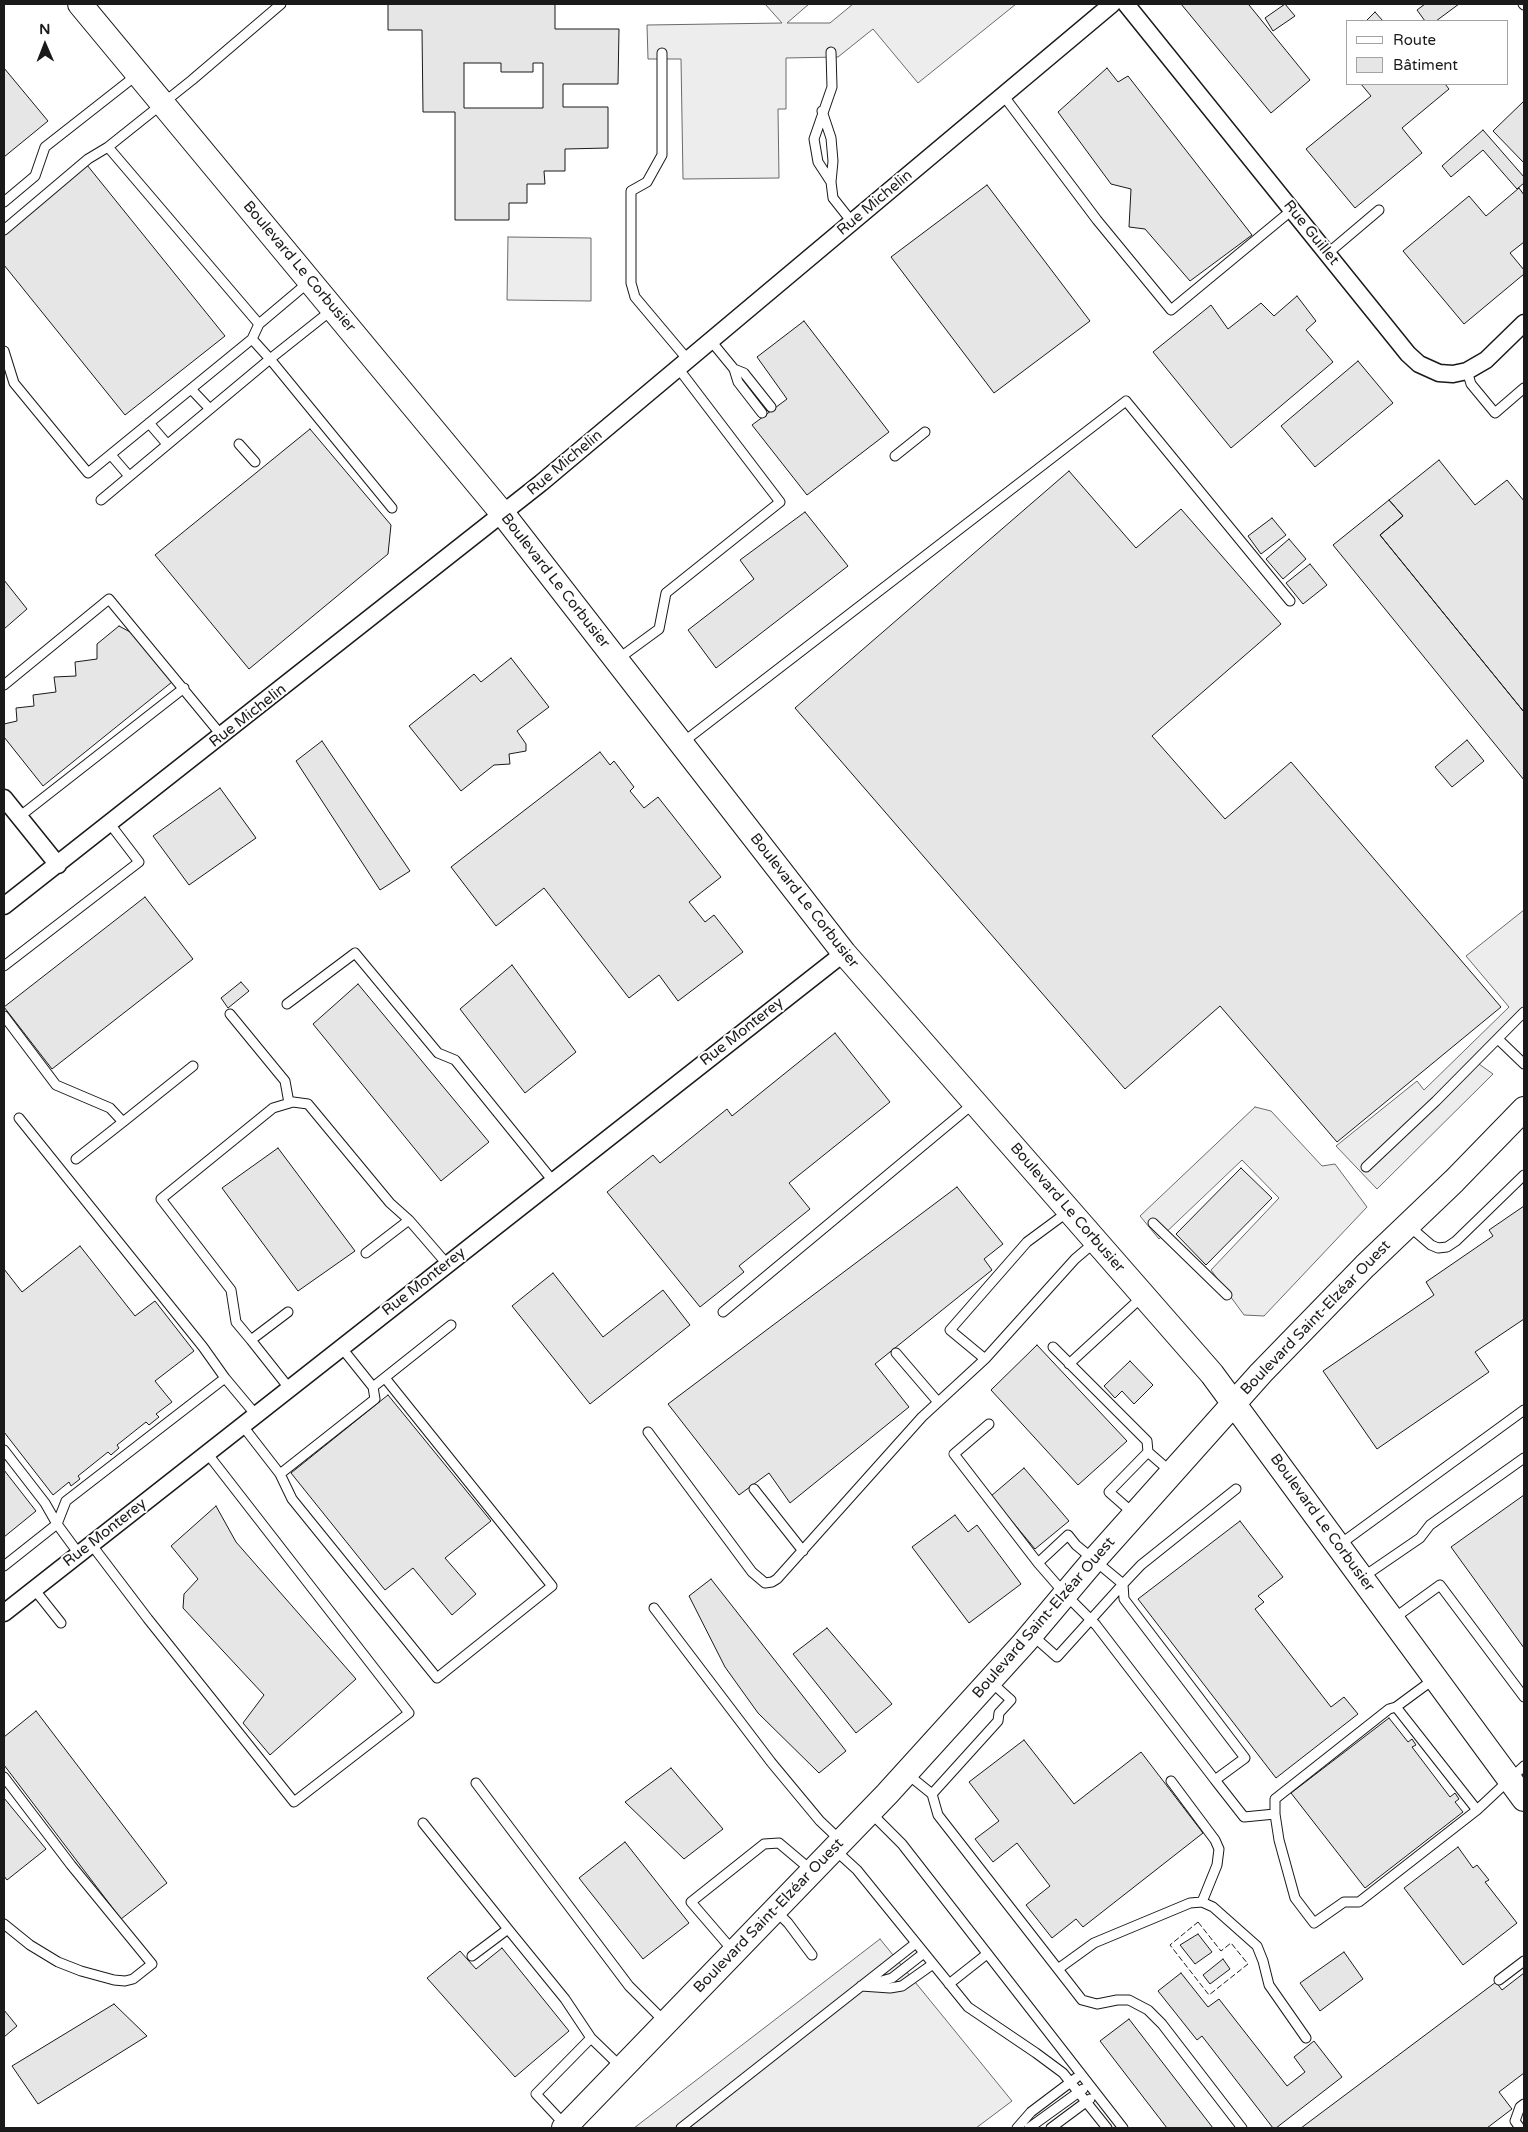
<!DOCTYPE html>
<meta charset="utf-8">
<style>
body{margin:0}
#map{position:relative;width:1528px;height:2132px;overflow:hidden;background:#fff;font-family:"Varela Round",sans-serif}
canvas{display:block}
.frame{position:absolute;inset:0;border:5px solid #1a1a1a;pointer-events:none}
.legend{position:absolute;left:1346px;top:20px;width:162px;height:65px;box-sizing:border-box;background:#fff;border:1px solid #a3a3a3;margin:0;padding:6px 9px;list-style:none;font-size:15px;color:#1a1a1a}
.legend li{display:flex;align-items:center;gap:10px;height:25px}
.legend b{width:25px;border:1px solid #a3a3a3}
.north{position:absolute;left:20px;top:20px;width:50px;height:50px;-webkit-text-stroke:4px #fff;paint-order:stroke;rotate:359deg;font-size:14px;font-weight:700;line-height:20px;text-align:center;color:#1a1a1a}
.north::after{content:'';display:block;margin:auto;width:18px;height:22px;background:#1a1a1a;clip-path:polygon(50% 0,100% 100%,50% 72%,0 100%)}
</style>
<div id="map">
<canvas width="1528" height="2132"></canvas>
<div class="frame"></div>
<ul class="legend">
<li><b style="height:6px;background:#fff"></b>Route</li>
<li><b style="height:14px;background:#e6e6e6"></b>Bâtiment</li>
</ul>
<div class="north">N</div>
</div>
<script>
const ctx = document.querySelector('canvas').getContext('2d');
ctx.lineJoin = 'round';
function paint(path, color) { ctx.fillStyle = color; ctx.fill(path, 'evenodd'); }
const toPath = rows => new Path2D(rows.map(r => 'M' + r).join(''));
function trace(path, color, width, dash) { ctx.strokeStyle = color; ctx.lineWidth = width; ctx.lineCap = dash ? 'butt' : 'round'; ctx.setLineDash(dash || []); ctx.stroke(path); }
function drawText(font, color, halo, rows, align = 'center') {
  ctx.font = font + ' "Varela Round",sans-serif'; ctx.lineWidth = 4; ctx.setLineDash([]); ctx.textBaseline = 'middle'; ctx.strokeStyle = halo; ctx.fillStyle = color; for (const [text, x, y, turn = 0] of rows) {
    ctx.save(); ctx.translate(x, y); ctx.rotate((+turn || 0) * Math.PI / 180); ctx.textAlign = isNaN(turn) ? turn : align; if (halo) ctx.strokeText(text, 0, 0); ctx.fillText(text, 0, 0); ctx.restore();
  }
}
const parking = toPath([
 [765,4,809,4,787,23,830,23,853,4,1016,4,918,83,873,29,838,57,786,58,786,109,778,109,779,178,683,179,681,59,648,59,647,25,782,23,765,4],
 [508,237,591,238,591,301,507,300,508,237],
 [1524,910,1524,1018,1479,1064,1493,1074,1377,1189,1336,1146,1417,1081,1424,1090,1509,1007,1466,956,1524,910],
 [1255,1107,1271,1111,1322,1166,1335,1164,1367,1207,1264,1316,1244,1315,1211,1270,1279,1198,1242,1160,1159,1239,1140,1216,1255,1107],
 [880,1939,1012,2101,976,2128,634,2128,880,1939]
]);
paint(parking, '#ededed');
trace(parking, '#6a6a6a', 1);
const building = toPath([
 [388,4,555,4,555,29,619,29,618,84,563,84,563,107,608,107,608,148,565,149,565,171,544,171,545,184,527,184,527,203,509,203,509,220,455,220,455,112,423,112,422,30,388,30,388,4],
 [464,63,501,63,501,72,533,72,533,63,543,63,543,108,464,108,464,63],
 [1181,4,1251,4,1249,5,1310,80,1271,113,1181,4],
 [1285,4,1295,16,1273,31,1265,18,1285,4],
 [1425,4,1459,4,1436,21,1425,21,1417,10,1425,4],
 [1375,12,1383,21,1366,21,1375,12],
 [4,68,48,121,4,157,4,68],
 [1107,68,1118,82,1128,76,1252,235,1190,281,1145,229,1129,227,1131,189,1111,184,1058,112,1107,68],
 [1361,84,1445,84,1449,89,1402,128,1422,153,1355,208,1306,149,1371,96,1361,84],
 [1524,101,1524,163,1493,131,1524,101],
 [1483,130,1524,177,1524,183,1517,189,1483,150,1451,177,1442,166,1483,130],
 [87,165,225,336,125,415,4,265,4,231,87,165],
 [987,185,1090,321,994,393,891,257,987,185],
 [1519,188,1524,195,1524,242,1510,253,1524,270,1524,274,1464,324,1403,251,1469,196,1486,216,1519,188],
 [1297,296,1316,321,1306,330,1333,362,1231,448,1153,352,1211,305,1228,329,1261,303,1274,316,1297,296],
 [804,321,889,432,807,495,752,425,787,399,757,357,804,321],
 [1358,361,1393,403,1315,467,1281,426,1358,361],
 [310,429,391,525,388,554,249,669,155,555,310,429],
 [1439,460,1475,505,1507,480,1524,501,1524,712,1380,535,1403,516,1389,500,1439,460],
 [1069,471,1136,548,1181,509,1281,624,1152,736,1225,819,1291,762,1501,1007,1337,1142,1220,1006,1125,1089,795,708,1069,471],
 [1389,500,1403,516,1380,535,1524,712,1524,780,1333,545,1389,500],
 [805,512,848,566,716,668,688,630,754,579,740,560,805,512],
 [1272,518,1286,535,1261,554,1248,536,1272,518],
 [1289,539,1306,559,1283,579,1266,559,1289,539],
 [1310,564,1327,585,1303,604,1286,583,1310,564],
 [4,580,27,609,4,629,4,580],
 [119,626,132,633,172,682,43,786,4,737,4,724,17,721,16,708,34,706,33,695,56,692,54,677,76,676,75,662,97,659,97,644,119,626],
 [511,658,549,707,517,731,526,744,526,751,509,754,510,764,494,765,461,791,409,726,474,674,481,682,511,658],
 [1467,740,1484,761,1452,787,1435,767,1467,740],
 [322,741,410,871,380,890,296,761,322,741],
 [600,752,610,765,614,761,634,787,630,791,644,808,658,797,721,877,689,902,705,922,714,915,743,952,678,1001,659,975,629,998,544,888,496,926,451,867,600,752],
 [220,788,256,838,189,885,153,836,220,788],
 [145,897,193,959,52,1069,4,1007,145,897],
 [512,965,576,1052,525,1093,460,1009,512,965],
 [241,982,249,991,228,1008,221,998,241,982],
 [358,984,489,1142,441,1181,313,1024,358,984],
 [835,1033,890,1102,789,1183,810,1209,739,1266,744,1272,700,1307,607,1192,653,1155,660,1163,727,1109,732,1116,835,1033],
 [278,1148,355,1251,298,1291,222,1188,278,1148],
 [1241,1168,1272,1198,1206,1265,1176,1234,1241,1168],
 [957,1187,1003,1244,984,1259,992,1270,875,1364,909,1407,790,1503,769,1473,739,1495,668,1404,957,1187],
 [1524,1206,1524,1319,1475,1352,1489,1372,1377,1449,1323,1371,1434,1295,1426,1282,1493,1236,1489,1230,1524,1206],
 [80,1246,135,1316,155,1301,194,1351,155,1381,172,1402,156,1414,159,1417,149,1425,146,1422,117,1445,119,1448,111,1455,108,1452,78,1476,80,1479,71,1486,69,1482,53,1495,4,1432,4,1269,22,1292,80,1246],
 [553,1273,603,1337,663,1290,690,1325,590,1404,512,1306,553,1273],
 [1037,1345,1127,1441,1078,1485,991,1390,1037,1345],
 [1130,1361,1153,1385,1134,1404,1122,1391,1115,1398,1104,1386,1130,1361],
 [388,1395,491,1521,445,1558,476,1594,452,1615,413,1568,385,1590,291,1473,388,1395],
 [1024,1468,1069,1521,1035,1549,991,1496,1024,1468],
 [4,1470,36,1511,4,1537,4,1470],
 [1524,1495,1524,1648,1451,1547,1524,1495],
 [216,1506,236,1542,356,1679,270,1755,243,1723,264,1695,183,1608,184,1594,198,1579,171,1546,216,1506],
 [955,1515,968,1532,977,1525,1021,1584,969,1623,912,1547,955,1515],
 [1240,1521,1283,1577,1258,1596,1264,1602,1255,1609,1331,1707,1344,1697,1358,1714,1276,1778,1138,1599,1240,1521],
 [711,1579,846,1751,819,1773,758,1713,725,1667,689,1596,711,1579],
 [827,1628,892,1704,856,1733,793,1654,827,1628],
 [36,1711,167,1883,121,1919,4,1765,4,1737,36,1711],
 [1389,1718,1408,1742,1412,1739,1416,1745,1412,1747,1450,1797,1455,1793,1459,1799,1455,1802,1463,1812,1365,1888,1291,1793,1389,1718],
 [1024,1740,1074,1804,1141,1752,1203,1833,1083,1927,1076,1919,1052,1938,1026,1905,1050,1886,1017,1843,993,1862,975,1839,999,1821,969,1782,1024,1740],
 [671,1768,723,1829,684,1859,625,1802,671,1768],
 [4,1798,46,1849,7,1880,4,1876,4,1798],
 [625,1842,689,1923,643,1959,579,1878,625,1842],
 [1458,1847,1473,1868,1477,1865,1489,1880,1485,1882,1517,1923,1463,1965,1404,1888,1458,1847],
 [1198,1934,1212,1952,1195,1964,1180,1945,1198,1934],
 [502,1948,569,2031,515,2077,427,1978,460,1951,476,1969,502,1948],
 [1344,1952,1363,1979,1320,2011,1300,1983,1344,1952],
 [1223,1959,1230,1969,1210,1984,1203,1975,1223,1959],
 [1181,1973,1208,2007,1219,1999,1287,2086,1305,2072,1294,2057,1314,2041,1342,2077,1276,2128,1273,2128,1202,2036,1197,2040,1158,1991,1181,1973],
 [1524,1973,1524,2073,1499,2092,1512,2109,1487,2128,1301,2128,1496,1982,1502,1990,1524,1973],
 [114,2004,147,2036,38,2104,12,2066,114,2004],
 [4,2010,17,2026,4,2037,4,2010],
 [1129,2019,1213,2128,1167,2128,1100,2041,1129,2019]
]);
paint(building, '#e6e6e6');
trace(building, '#1a1a1a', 1);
const lane = toPath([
 [281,4,192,80,108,147,259,324,310,281],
 [1523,4,1524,5],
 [662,53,662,155,647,182,631,191,631,283,635,297,688,360],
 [1003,95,1097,220,1171,310,1292,210],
 [822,111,831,138,833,161,831,182,833,198,852,222],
 [831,182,818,162,814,139,832,87,831,52],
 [4,202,35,176,45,147,138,74],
 [4,230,88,159,108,147],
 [1327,254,1379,210],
 [259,324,252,339,270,359,333,309],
 [711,341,734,369,744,373,771,407],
 [4,351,14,383,88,473,252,339],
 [734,369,738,382,762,413],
 [1467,371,1471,384,1495,413,1524,388],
 [191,389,209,408],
 [149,423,167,444],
 [239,444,255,462],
 [111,455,129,476],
 [895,456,925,432],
 [101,500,270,359,392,508],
 [618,659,659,629,666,593,780,502,678,368],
 [4,685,109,599,222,736],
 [682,743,1126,401,1290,601],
 [19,817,184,688],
 [4,966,139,862,110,824],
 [287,1004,355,953,438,1053,455,1060,553,1181],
 [230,1014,285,1081,289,1103],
 [4,1016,56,1085,110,1108,123,1122,193,1066],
 [1498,1039,1524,1064],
 [19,1118,203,1347,225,1378],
 [76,1159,123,1122],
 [1366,1167,1436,1101,1524,1012],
 [1069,1211,1027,1242,950,1330,985,1359,1075,1259,1095,1242],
 [1153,1223,1227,1295],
 [1409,1226,1431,1245,1438,1248,1447,1247,1456,1241,1524,1175],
 [366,1253,409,1220,447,1264],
 [288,1312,251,1340,289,1388],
 [723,1312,974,1103],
 [251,1340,236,1322,231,1290,161,1199,273,1108,293,1102,308,1104,390,1203,409,1220],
 [1053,1347,1147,1441,1148,1452],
 [896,1353,938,1402],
 [1069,1364,1143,1296],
 [373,1387,451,1325],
 [989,1424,954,1454,1038,1563],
 [242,1425,280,1474,375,1399,373,1387,341,1347],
 [648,1432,752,1572,765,1583,772,1582,777,1579,922,1417,985,1359],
 [4,1450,45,1503,57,1524,79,1554],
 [280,1474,292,1499,437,1678,552,1586,385,1378],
 [754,1489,803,1551],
 [1134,1514,1109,1492,1148,1452,1171,1472],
 [91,1544,148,1619,294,1802,409,1713,207,1453],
 [1339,1545,1524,1410],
 [4,1566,57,1524,66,1501,225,1378,256,1415],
 [1363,1577,1420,1538,1430,1525,1524,1458],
 [1123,1584,1124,1599,1245,1758,1215,1780,1096,1625,1065,1594,1038,1563,1068,1535,1076,1545,1123,1584,1141,1565,1236,1489],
 [34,1589,61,1623],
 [654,1608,771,1762,820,1821,841,1841],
 [1393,1619,1440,1585,1524,1697],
 [1032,1635,1057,1657,1123,1584],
 [1434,1679,1396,1707,1477,1810,1524,1766],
 [906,1773,932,1794,998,1721,999,1713,1011,1700,991,1682],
 [4,1777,71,1865,152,1964,133,1979,125,1981,114,1980,81,1971,58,1962,30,1945,4,1924],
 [1215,1780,1244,1817,1275,1814,1279,1840,1295,1898,1314,1923,1344,1902,1359,1902,1477,1810],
 [1171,1781,1215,1840,1219,1849,1217,1865,1202,1902],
 [476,1783,629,1986,665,2022],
 [932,1794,938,1815,1082,2000,1097,2004,1117,2000,1129,2000,1148,2010,1162,2024,1242,2128],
 [870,1812,902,1844,1123,2128],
 [1275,1814,1275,1799,1389,1709,1396,1707],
 [423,1823,508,1929],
 [834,1849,857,1870,968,2007,1036,2053,1063,2073,1107,2128],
 [775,1910,788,1923,812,1955],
 [734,1952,691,1902,764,1844,779,1843,811,1870],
 [472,1956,508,1929,565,1999,591,2038],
 [1058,1969,1094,1943,1190,1903,1202,1902,1213,1907,1257,1946,1263,1961,1269,1985,1306,2038],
 [1499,1980,1524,1961],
 [871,1984,892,1978,924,1953],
 [949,1984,987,1954],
 [861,1986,890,1988,902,1986,933,1964],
 [565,2125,536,2094,591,2038,622,2068],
 [681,2128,916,1943],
 [1017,2128,1031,2112,1076,2078],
 [1029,2128,1083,2089],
 [1051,2128,1090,2099],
 [1520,2128,1515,2121,1520,2107,1524,2104]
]);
const street = toPath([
 [1126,4,1408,354,1419,364,1439,373,1453,374,1467,371,1486,360,1524,323],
 [4,798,58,865],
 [4,906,541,483,1112,4],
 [4,1613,844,953]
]);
const secondary = toPath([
 [80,4,503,514,844,953,1212,1374,1524,1799],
 [564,2128,887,1794,1024,1643,1094,1560,1261,1373,1365,1266,1454,1181,1524,1109]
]);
trace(lane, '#1a1a1a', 11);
trace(street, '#1a1a1a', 19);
trace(secondary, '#1a1a1a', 26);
trace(lane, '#fff', 9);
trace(street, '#fff', 16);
trace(secondary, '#fff', 24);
trace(toPath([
 [1198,1922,1221,1951,1231,1943,1248,1964,1209,1995,1170,1945,1198,1922]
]), '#1a1a1a', 1, [6, 2.5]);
drawText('15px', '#1a1a1a', '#fff', [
 ["Rue Michelin",875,203,-40],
 ["Rue Guillet",1311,233,51],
 ["Boulevard Le Corbusier",299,267,50],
 ["Rue Michelin",565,463,-40],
 ["Boulevard Le Corbusier",555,581,52],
 ["Rue Michelin",248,716,-38],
 ["Boulevard Le Corbusier",804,901,52],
 ["Rue Monterey",742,1032,-38],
 ["Boulevard Le Corbusier",1067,1208,49],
 ["Rue Monterey",424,1282,-38],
 ["Boulevard Saint-Elzéar Ouest",1316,1318,-46],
 ["Boulevard Le Corbusier",1322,1523,54],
 ["Rue Monterey",105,1533,-38],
 ["Boulevard Saint-Elzéar Ouest",1044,1618,-49],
 ["Boulevard Saint-Elzéar Ouest",769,1916,-46]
]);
</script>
